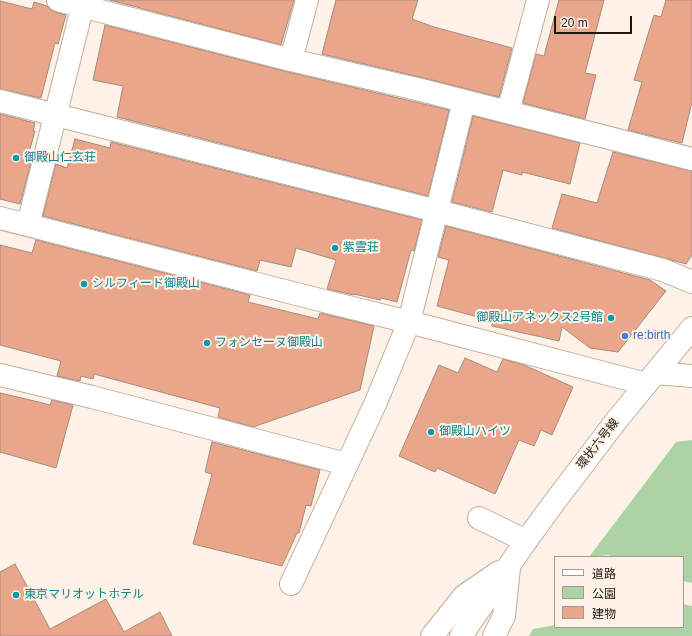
<!DOCTYPE html>
<meta charset="utf-8">
<style>
body{margin:0}
#map{position:relative;width:692px;height:636px;overflow:hidden;background:#fef1e6;font-family:Arial,"Noto Sans JP",sans-serif}
canvas{display:block}
.legend{position:absolute;left:554px;top:556px;width:130px;height:72px;box-sizing:border-box;background:#fef1e6;border:1px solid #a49a91;margin:0;padding:5px 7px;list-style:none;font-size:12px;color:#1e1711}
.legend li{display:flex;align-items:center;gap:8px;height:20px}
.legend b{width:20px;border:1px solid #a49a91}
.scale{position:absolute;left:554px;top:16px;width:78px;height:18px;box-sizing:border-box;border:2px solid #1e1711;border-top:0;padding-left:5px;font-size:12px;line-height:14px;white-space:nowrap;color:#1e1711;-webkit-text-stroke:3px #fef1e6;paint-order:stroke}
</style>
<div id="map">
<canvas width="692" height="636"></canvas>
<ul class="legend">
<li><b style="height:5px;background:#fff"></b>道路</li>
<li><b style="height:11px;background:#add3a4"></b>公園</li>
<li><b style="height:11px;background:#e9a68b"></b>建物</li>
</ul>
<div class="scale">20 m</div>
</div>
<script>
const ctx = document.querySelector('canvas').getContext('2d');
ctx.lineJoin = 'round';
function paint(path, color) { ctx.fillStyle = color; ctx.fill(path, 'evenodd'); }
const toPath = rows => new Path2D(rows.map(r => 'M' + r).join(''));
function trace(path, color, width, dash) { ctx.strokeStyle = color; ctx.lineWidth = width; ctx.lineCap = dash ? 'butt' : 'round'; ctx.setLineDash(dash || []); ctx.stroke(path); }
function drawText(font, color, halo, rows, align = 'center') {
  ctx.font = font + ' Arial,"Noto Sans JP",sans-serif'; ctx.lineWidth = 4; ctx.setLineDash([]); ctx.textBaseline = 'middle'; ctx.strokeStyle = halo; ctx.fillStyle = color; for (const [text, x, y, turn = 0] of rows) {
    ctx.save(); ctx.translate(x, y); ctx.rotate((+turn || 0) * Math.PI / 180); ctx.textAlign = isNaN(turn) ? turn : align; if (halo) ctx.strokeText(text, 0, 0); ctx.fillText(text, 0, 0); ctx.restore();
  }
}
paint(toPath([
 [692,440,692,583,683,581,683,557,611,557,609,555,589,557,676,442],
 [683,604,692,606,692,636,529,636,533,629,555,625,555,627,683,627]
]), '#add3a4');
const building = toPath([
 [110,0,294,0,281,45,110,0],
 [336,0,418,0,412,19,434,27,512,48,499,97,424,78,322,54,336,0],
 [559,0,604,0,585,73,596,75,585,119,523,103,536,54,544,56,559,0],
 [666,0,692,0,692,102,682,143,628,130,642,82,634,80,654,15,661,17,666,0],
 [0,1,32,9,34,2,47,6,50,9,55,12,66,15,58,44,55,43,41,98,0,89,0,1],
 [105,25,288,72,449,110,428,196,117,117,123,86,93,80,105,25],
 [0,114,35,123,33,131,35,131,28,156,32,158,20,204,0,199,0,114],
 [473,116,580,143,570,184,522,172,522,175,503,170,492,212,452,202,473,116],
 [75,139,110,148,111,142,422,220,414,251,411,250,397,302,381,298,380,300,354,294,354,295,327,289,336,260,296,248,291,267,260,260,257,271,43,216,56,164,67,168,75,139],
 [613,152,692,171,692,255,686,264,552,228,562,194,597,203,613,152],
 [446,226,650,280,666,291,618,352,590,348,562,327,559,341,492,326,493,321,437,306,449,260,438,257,446,226],
 [36,240,250,295,248,302,318,319,320,313,374,326,360,390,253,427,218,417,220,408,94,374,93,379,81,376,80,381,57,376,61,361,0,345,0,245,32,253,36,240],
 [465,358,497,372,503,359,524,365,573,387,552,435,541,430,534,446,519,440,495,494,437,468,435,472,399,456,439,365,458,373,465,358],
 [0,393,43,403,50,405,52,400,73,405,56,468,0,452,0,393],
 [212,442,320,470,311,506,306,505,299,533,297,533,282,566,193,544,212,474,205,472,212,442],
 [15,564,50,629,106,599,124,632,160,612,172,636,0,636,0,572,15,564]
]);
paint(building, '#e9a68b');
trace(building, '#a48b81', 1);
const minor = toPath([
 [58,0,291,60,421,90,692,159],
 [291,60,307,0],
 [0,101,437,211,663,270,692,282],
 [508,112,538,0],
 [0,218,316,299,409,322,646,384],
 [28,225,84,0],
 [656,373,692,376],
 [0,375,92,397,346,464],
 [479,518,526,541],
 [291,584,376,402,409,322,464,101]
]);
const major = toPath([
 [432,636,464,596,499,572],
 [461,636,526,541,556,500,616,421,692,328],
 [494,636,504,616,509,568]
]);
trace(minor, '#c1ad9c', 24);
trace(major, '#c1ad9c', 24);
trace(minor, '#fff', 22);
trace(major, '#fff', 22);
for (const [x, y, r, color] of [
 [16,158,4,"#0f9aa8"],
 [335,248,4,"#0f9aa8"],
 [84,284,4,"#0f9aa8"],
 [611,318,4,"#0f9aa8"],
 [625,336,4,"#3f7fe0"],
 [207,343,4,"#0f9aa8"],
 [431,432,4,"#0f9aa8"],
 [16,595,4,"#0f9aa8"]
]) { const dot = new Path2D(); dot.arc(x, y, r, 0, 2 * Math.PI); ctx.fillStyle = color; ctx.fill(dot); trace(dot, '#fef1e6', 1.5); }
drawText('12px', '#0d838f', '#fef1e6', [
 ["御殿山仁玄荘",24,158],
 ["紫雲荘",343,248],
 ["シルフィード御殿山",92,284],
 ["御殿山アネックス2号館",603,318,"right"],
 ["フォンセーヌ御殿山",215,343],
 ["御殿山ハイツ",439,432],
 ["東京マリオットホテル",24,595]
], 'left');
drawText('12px', '#366cbe', '#fef1e6', [
 ["re:birth",633,336]
], 'left');
drawText('12px', '#1e1711', '#fef1e6', [
 ["環状六号線",598,444,-52]
]);
</script>
